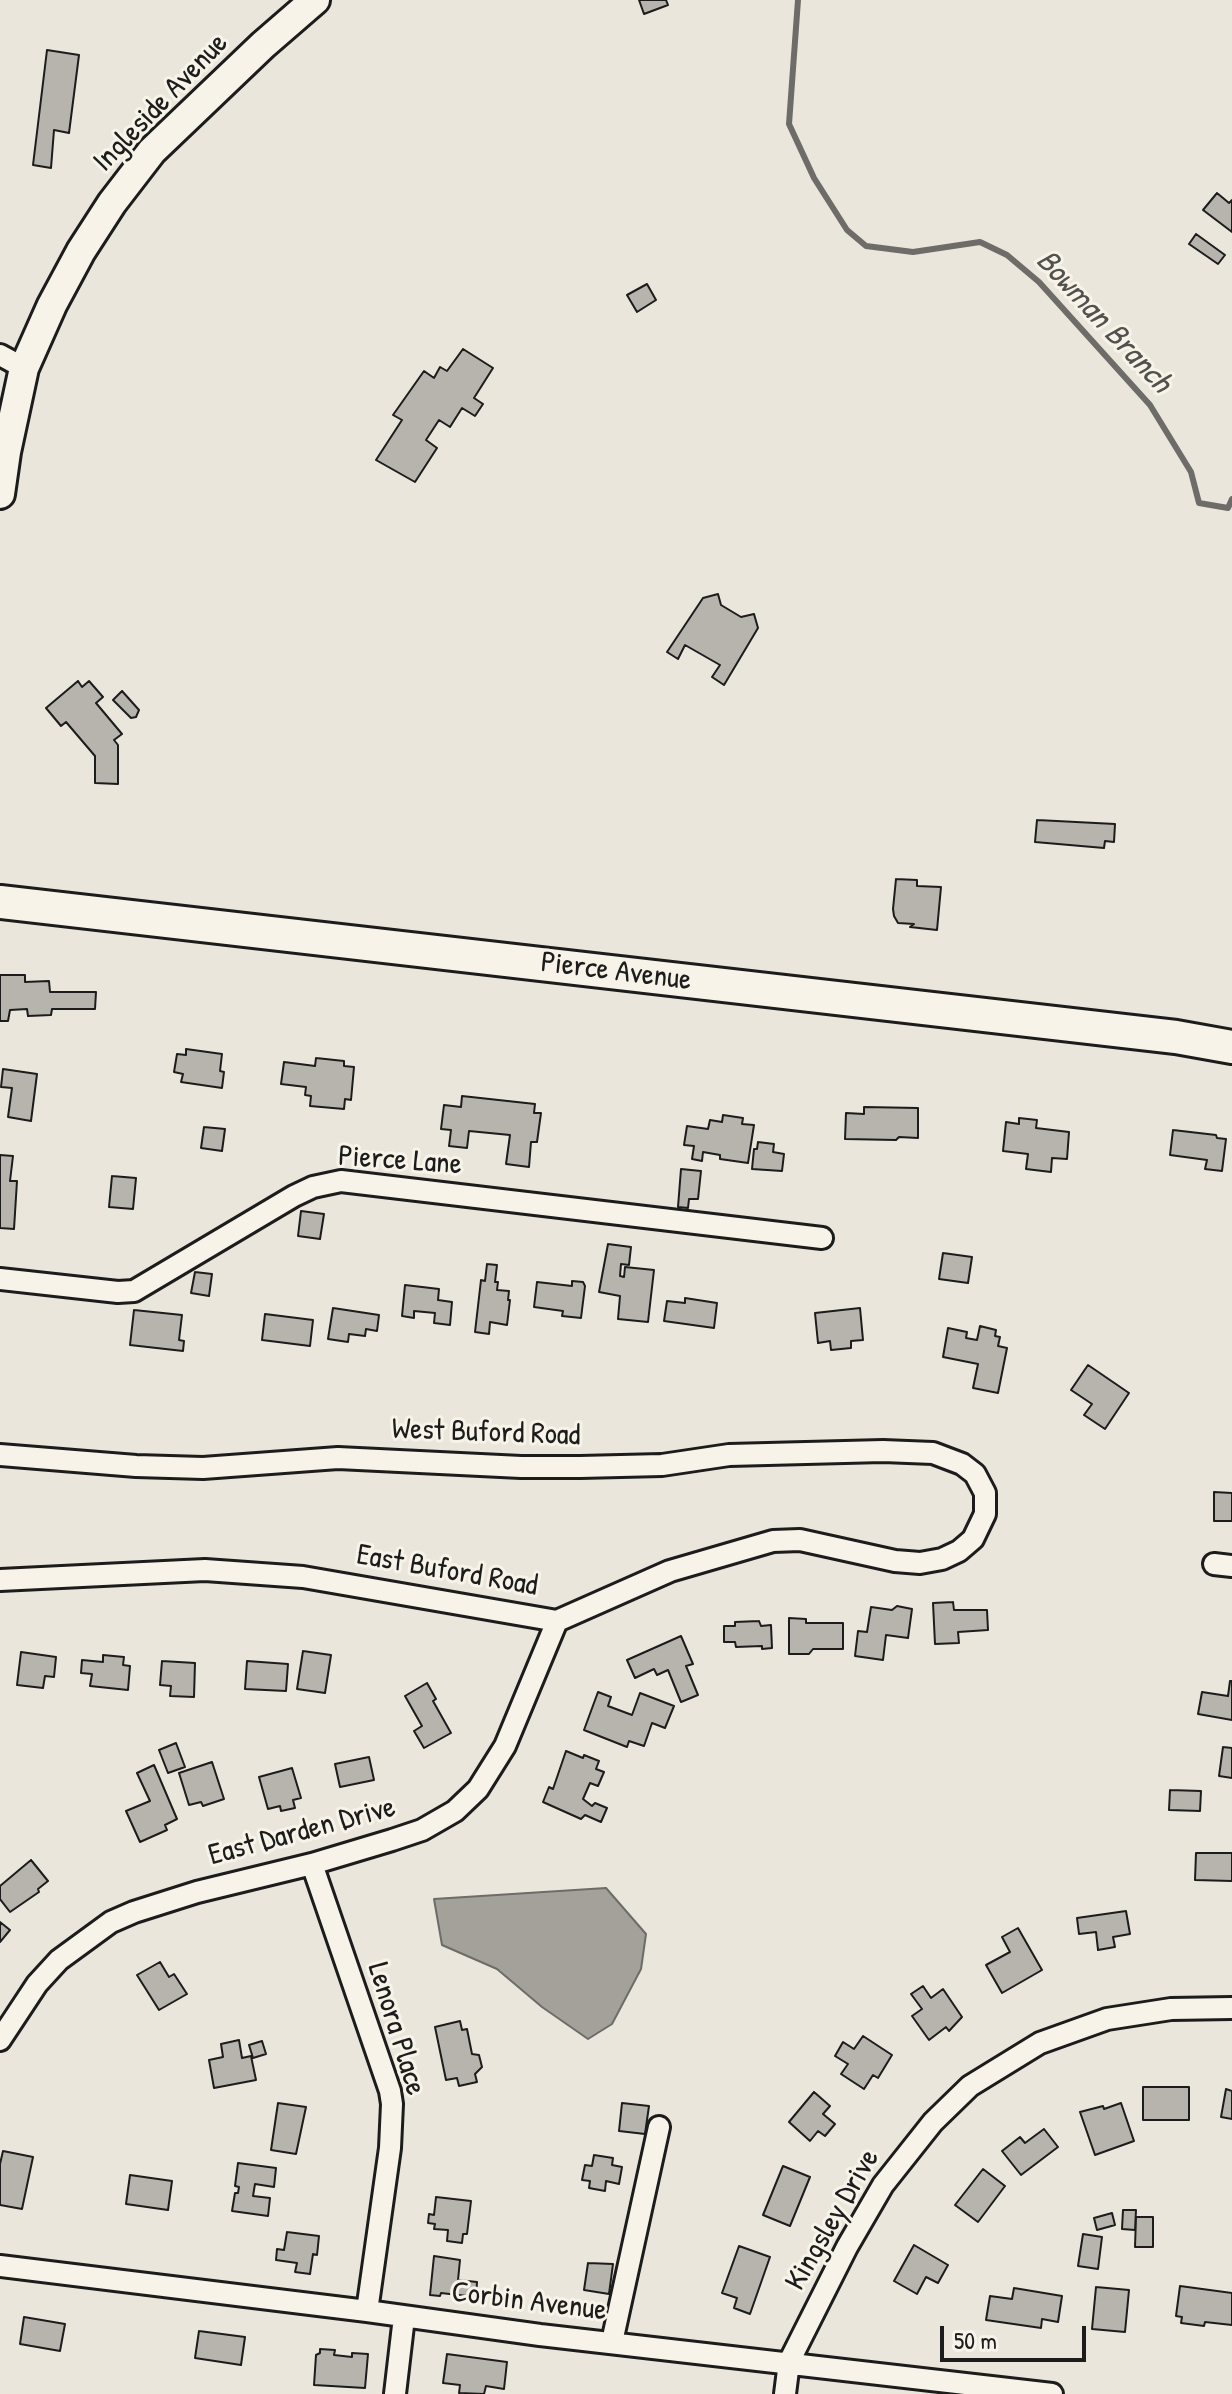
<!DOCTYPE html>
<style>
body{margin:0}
#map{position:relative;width:1232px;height:2394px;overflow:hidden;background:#eae6dc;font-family:"Patrick Hand",sans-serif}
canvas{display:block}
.scale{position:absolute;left:940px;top:2326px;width:146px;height:36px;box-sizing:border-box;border:4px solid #1c1c1c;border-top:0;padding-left:10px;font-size:24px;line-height:28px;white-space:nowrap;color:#1c1c1c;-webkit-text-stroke:6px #f7f3e8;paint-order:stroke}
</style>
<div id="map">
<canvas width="1232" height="2394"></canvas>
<div class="scale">50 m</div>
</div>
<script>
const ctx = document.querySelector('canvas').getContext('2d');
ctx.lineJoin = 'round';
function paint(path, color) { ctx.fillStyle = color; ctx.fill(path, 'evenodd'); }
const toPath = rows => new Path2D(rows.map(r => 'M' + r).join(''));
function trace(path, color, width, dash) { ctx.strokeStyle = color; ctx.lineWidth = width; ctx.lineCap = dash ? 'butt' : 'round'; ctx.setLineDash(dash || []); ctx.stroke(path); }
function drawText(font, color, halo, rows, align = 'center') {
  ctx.font = font + ' "Patrick Hand",sans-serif'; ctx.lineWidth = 6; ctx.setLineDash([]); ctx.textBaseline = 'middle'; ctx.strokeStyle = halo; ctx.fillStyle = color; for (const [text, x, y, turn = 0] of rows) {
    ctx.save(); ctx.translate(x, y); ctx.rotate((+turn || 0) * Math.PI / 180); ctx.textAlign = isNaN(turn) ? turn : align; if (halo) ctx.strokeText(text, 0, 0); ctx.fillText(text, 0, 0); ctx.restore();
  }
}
const water = toPath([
 [606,1888,646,1934,641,1969,612,2024,588,2039,542,2007,497,1969,442,1945,434,1899,606,1888]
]);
paint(water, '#a3a19a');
trace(water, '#6d6c68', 2);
trace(toPath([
 [798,0,789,124,814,178,847,230,866,246,913,252,980,242,1007,255,1039,282,1150,405,1191,472,1199,503,1228,508,1232,499]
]), '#6d6c68', 6);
const building = toPath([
 [639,0,666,0,668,5,644,14,639,0],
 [47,50,79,55,69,133,54,130,51,168,33,165,47,50],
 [1217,193,1229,203,1232,200,1232,232,1203,210,1217,193],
 [1196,234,1225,255,1218,264,1189,244,1196,234],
 [647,284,656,300,637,312,627,295,647,284],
 [463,349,493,368,474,398,483,404,475,416,462,408,450,427,439,420,426,440,437,448,415,482,376,460,402,420,393,415,424,371,434,378,440,367,447,371,463,349],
 [718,594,721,605,741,617,754,614,758,628,724,685,712,677,720,665,685,645,678,659,667,652,703,598,718,594],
 [78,681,82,687,89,681,103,697,96,703,122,734,114,740,118,745,118,784,95,783,95,756,66,722,61,726,46,708,78,681],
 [122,691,139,710,136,717,131,718,113,700,122,691],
 [1037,820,1115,824,1114,842,1105,841,1104,848,1035,842,1037,820],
 [896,879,917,880,917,886,941,887,937,930,910,927,914,924,898,923,894,916,893,909,896,879],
 [0,975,25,975,25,982,49,981,50,992,96,992,95,1009,52,1009,51,1015,28,1016,27,1009,10,1010,8,1021,0,1021,0,975],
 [186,1049,222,1054,220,1071,224,1072,222,1088,181,1082,183,1074,174,1072,177,1054,186,1055,186,1049],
 [316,1058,344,1061,344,1066,354,1067,351,1100,345,1099,344,1109,310,1106,311,1096,305,1095,306,1087,281,1084,284,1062,315,1066,316,1058],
 [3,1069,37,1074,31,1121,8,1117,12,1088,1,1087,3,1069],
 [462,1096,535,1104,534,1113,541,1113,537,1142,531,1142,529,1167,506,1164,510,1135,469,1131,467,1148,449,1146,451,1130,441,1129,444,1105,461,1107,462,1096],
 [864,1107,918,1108,918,1138,899,1137,896,1140,845,1139,846,1113,864,1114,864,1107],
 [723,1115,743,1118,742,1124,754,1125,748,1163,720,1159,720,1155,703,1152,702,1161,692,1159,694,1146,684,1145,687,1126,708,1129,710,1120,722,1122,723,1115],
 [1019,1118,1037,1120,1036,1128,1069,1132,1067,1159,1052,1158,1051,1172,1026,1169,1028,1154,1003,1151,1006,1122,1019,1124,1019,1118],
 [204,1127,225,1129,222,1151,201,1148,204,1127],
 [1173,1130,1216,1135,1217,1138,1226,1139,1222,1171,1205,1169,1207,1160,1170,1155,1173,1130],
 [758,1142,774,1144,773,1152,784,1154,782,1171,752,1169,754,1149,757,1149,758,1142],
 [0,1155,13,1156,10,1181,17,1181,14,1229,0,1228,0,1155],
 [681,1169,701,1171,698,1199,689,1199,688,1208,678,1207,681,1169],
 [112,1176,136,1178,133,1209,109,1207,112,1176],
 [301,1211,324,1214,320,1239,298,1236,301,1211],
 [608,1244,631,1247,629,1265,621,1264,620,1276,624,1277,625,1267,654,1270,648,1322,618,1319,620,1296,599,1292,608,1244],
 [943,1253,972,1257,968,1283,939,1279,943,1253],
 [487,1264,497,1265,495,1282,498,1282,497,1290,509,1291,508,1300,510,1300,507,1325,490,1322,489,1334,475,1332,481,1280,485,1281,487,1264],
 [195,1272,212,1274,209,1296,191,1293,195,1272],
 [572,1281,583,1282,585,1286,581,1318,562,1316,563,1311,534,1307,537,1282,572,1286,572,1281],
 [405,1285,439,1289,438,1300,452,1302,450,1325,434,1323,435,1313,414,1311,414,1318,402,1316,405,1285],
 [685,1298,717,1303,714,1328,664,1321,667,1301,685,1303,685,1298],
 [333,1308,379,1315,377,1331,366,1329,365,1336,349,1334,348,1342,328,1339,333,1308],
 [860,1308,863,1340,851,1341,851,1348,831,1350,830,1341,818,1343,815,1313,860,1308],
 [134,1310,182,1315,179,1340,184,1341,183,1351,130,1345,134,1310],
 [265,1314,313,1320,310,1346,262,1340,265,1314],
 [980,1326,996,1330,995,1336,1000,1337,998,1346,1007,1348,998,1393,973,1388,978,1364,943,1357,948,1328,967,1332,966,1338,977,1340,980,1326],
 [1088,1365,1129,1393,1105,1429,1084,1415,1092,1404,1071,1390,1088,1365],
 [1214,1492,1232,1493,1232,1521,1214,1521,1214,1492],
 [953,1602,954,1610,987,1610,988,1630,958,1632,959,1643,935,1644,933,1603,953,1602],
 [897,1606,912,1609,908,1638,886,1635,883,1660,855,1656,858,1631,867,1632,871,1607,892,1610,897,1606],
 [789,1618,806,1619,806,1623,843,1623,843,1649,813,1649,809,1654,789,1654,789,1618],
 [759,1621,761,1626,771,1625,772,1648,762,1649,762,1646,736,1647,735,1642,724,1642,724,1626,735,1626,735,1622,759,1621],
 [681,1636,693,1664,686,1666,698,1695,681,1702,668,1670,657,1675,654,1669,635,1678,627,1660,681,1636],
 [303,1651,331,1655,325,1693,297,1689,303,1651],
 [21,1652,56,1657,54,1677,45,1676,43,1688,17,1685,21,1652],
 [103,1655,124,1657,123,1665,130,1666,128,1690,90,1686,92,1674,81,1673,82,1660,103,1662,103,1655],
 [162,1661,195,1663,194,1697,170,1696,171,1686,160,1685,162,1661],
 [247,1661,288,1664,286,1691,245,1689,247,1661],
 [1230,1681,1232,1681,1232,1720,1198,1714,1202,1692,1228,1696,1230,1681],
 [427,1683,436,1699,433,1701,451,1733,424,1748,414,1731,422,1726,405,1696,427,1683],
 [598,1692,611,1697,608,1706,632,1715,640,1693,674,1706,665,1728,652,1723,644,1746,629,1741,627,1747,584,1730,598,1692],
 [176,1743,185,1767,168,1773,159,1750,176,1743],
 [1223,1747,1232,1748,1232,1778,1219,1776,1223,1747],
 [566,1751,583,1758,584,1755,599,1761,596,1769,604,1772,598,1786,590,1783,583,1799,592,1806,595,1803,607,1808,601,1822,585,1815,581,1819,543,1802,549,1787,553,1789,566,1751],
 [369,1757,374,1780,340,1787,335,1764,369,1757],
 [212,1762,224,1799,203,1806,201,1802,189,1805,179,1773,212,1762],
 [154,1765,177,1819,165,1825,167,1830,140,1842,126,1811,150,1801,137,1773,154,1765],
 [292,1768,301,1798,293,1800,295,1808,281,1811,280,1806,268,1809,259,1777,292,1768],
 [1170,1790,1201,1791,1200,1811,1169,1810,1170,1790],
 [1196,1853,1232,1853,1232,1881,1195,1880,1196,1853],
 [31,1860,48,1881,38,1889,39,1892,10,1912,0,1899,0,1886,31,1860],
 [1126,1911,1130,1934,1113,1937,1115,1947,1098,1950,1096,1932,1079,1934,1077,1918,1126,1911],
 [0,1922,10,1930,0,1942,0,1922],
 [1018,1928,1042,1970,1002,1993,986,1965,1010,1952,1002,1937,1018,1928],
 [160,1962,169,1977,174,1974,187,1994,159,2010,137,1975,160,1962],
 [923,1986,931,1998,943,1989,962,2017,949,2031,946,2027,929,2040,912,2016,922,2009,911,1994,923,1986],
 [460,2021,462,2030,467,2029,472,2054,479,2055,482,2067,475,2074,477,2082,459,2086,457,2078,446,2080,435,2027,460,2021],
 [863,2036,892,2055,878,2078,873,2075,864,2089,841,2074,848,2064,835,2056,843,2042,854,2049,863,2036],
 [239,2040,242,2058,251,2056,256,2080,214,2088,209,2060,223,2057,221,2044,239,2040],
 [262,2041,266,2054,253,2058,249,2045,262,2041],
 [1143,2087,1189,2087,1189,2120,1143,2120,1143,2087],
 [1226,2089,1232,2091,1232,2119,1221,2117,1226,2089],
 [814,2092,830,2106,823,2114,835,2124,825,2136,818,2131,810,2141,789,2122,814,2092],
 [278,2103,306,2107,296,2154,271,2150,278,2103],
 [622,2103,649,2106,645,2134,619,2131,622,2103],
 [1121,2103,1134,2141,1095,2155,1080,2112,1103,2106,1104,2109,1121,2103],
 [1044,2129,1058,2147,1021,2175,1002,2151,1020,2137,1025,2143,1044,2129],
 [3,2151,33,2157,22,2209,0,2205,0,2164,3,2151],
 [594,2155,613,2158,612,2165,622,2167,619,2184,606,2181,605,2191,589,2188,590,2181,582,2180,585,2165,592,2166,594,2155],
 [238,2163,276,2168,274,2187,255,2184,253,2196,270,2198,268,2216,232,2211,235,2193,238,2193,239,2187,235,2186,238,2163],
 [783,2166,810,2177,790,2226,763,2215,783,2166],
 [983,2169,1005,2186,978,2222,955,2205,983,2169],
 [130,2175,172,2181,168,2210,126,2204,130,2175],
 [436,2197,471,2201,467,2234,463,2234,462,2243,447,2241,448,2230,434,2229,435,2224,428,2223,429,2214,434,2215,436,2197],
 [1123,2210,1136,2210,1135,2230,1122,2229,1123,2210],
 [1112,2213,1115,2225,1097,2230,1094,2218,1112,2213],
 [1136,2217,1153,2217,1153,2247,1135,2247,1136,2217],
 [287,2232,319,2236,317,2255,313,2254,310,2274,295,2272,297,2263,276,2260,277,2249,284,2250,287,2232],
 [1083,2234,1102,2237,1098,2269,1078,2266,1083,2234],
 [914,2245,948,2265,938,2283,926,2277,917,2294,894,2281,914,2245],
 [739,2246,770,2257,750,2314,734,2308,737,2298,722,2293,739,2246],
 [434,2256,460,2260,458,2280,477,2282,476,2297,441,2293,440,2296,430,2295,434,2256],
 [588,2263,613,2264,609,2294,584,2290,588,2263],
 [1180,2286,1232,2293,1232,2325,1205,2322,1204,2326,1181,2323,1182,2317,1176,2316,1180,2286],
 [1096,2287,1129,2290,1125,2332,1092,2329,1096,2287],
 [1014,2288,1062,2296,1058,2322,1042,2319,1041,2328,986,2320,990,2296,1012,2299,1014,2288],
 [24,2317,65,2324,60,2351,20,2344,24,2317],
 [199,2331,245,2337,241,2365,195,2358,199,2331],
 [320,2349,335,2350,334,2355,352,2357,352,2353,368,2354,365,2388,314,2385,316,2355,320,2353,320,2349],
 [447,2354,507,2362,504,2389,486,2386,484,2394,459,2393,460,2385,443,2383,447,2354]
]);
paint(building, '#b6b4ac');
trace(building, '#1c1c1c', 2);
const street = toPath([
 [0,355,24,368],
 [0,1279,118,1292,134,1291,294,1196,313,1187,341,1181,822,1238],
 [0,1455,136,1466,203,1468,338,1458,521,1467,580,1467,662,1465,729,1455,883,1451,933,1453,962,1464,975,1474,985,1493,985,1514,973,1539,959,1551,942,1559,920,1563,895,1561,800,1540,773,1541,670,1571,557,1621,303,1577,205,1570,0,1580],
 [1214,1564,1232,1566],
 [312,1864,390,2091,392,2104,390,2148,367,2311],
 [0,2040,37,1984,59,1960,111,1922,134,1912,197,1892,312,1864,392,1840,422,1830,455,1811,478,1789,505,1746,557,1621],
 [0,2266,367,2311,540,2335,1052,2394],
 [612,2342,659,2127],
 [395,2394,404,2317],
 [785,2394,789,2362,847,2247,883,2185,933,2122,970,2086,1040,2043,1107,2019,1171,2009,1232,2008]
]);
const secondary = toPath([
 [0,494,6,452,24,368,52,305,81,251,112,203,152,151,263,45,315,0]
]);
const primary = toPath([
 [0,902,1176,1037,1232,1047]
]);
trace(street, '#1c1c1c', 26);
trace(secondary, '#1c1c1c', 34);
trace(primary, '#1c1c1c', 38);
trace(street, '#f7f3e8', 20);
trace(secondary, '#f7f3e8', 28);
trace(primary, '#f7f3e8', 32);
drawText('30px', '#1c1c1c', '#f7f3e8', [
 ["Ingleside Avenue",161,103,-46],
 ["Pierce Avenue",616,972,7],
 ["Pierce Lane",400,1161,4],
 ["West Buford Road",486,1433,2],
 ["East Buford Road",447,1571,10],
 ["East Darden Drive",302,1832,-15],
 ["Lenora Place",396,2029,73],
 ["Kingsley Drive",833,2220,-60],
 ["Corbin Avenue",529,2302,7]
]);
drawText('italic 32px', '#52514e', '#f7f3e8', [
 ["Bowman Branch",1103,322,47]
]);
</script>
